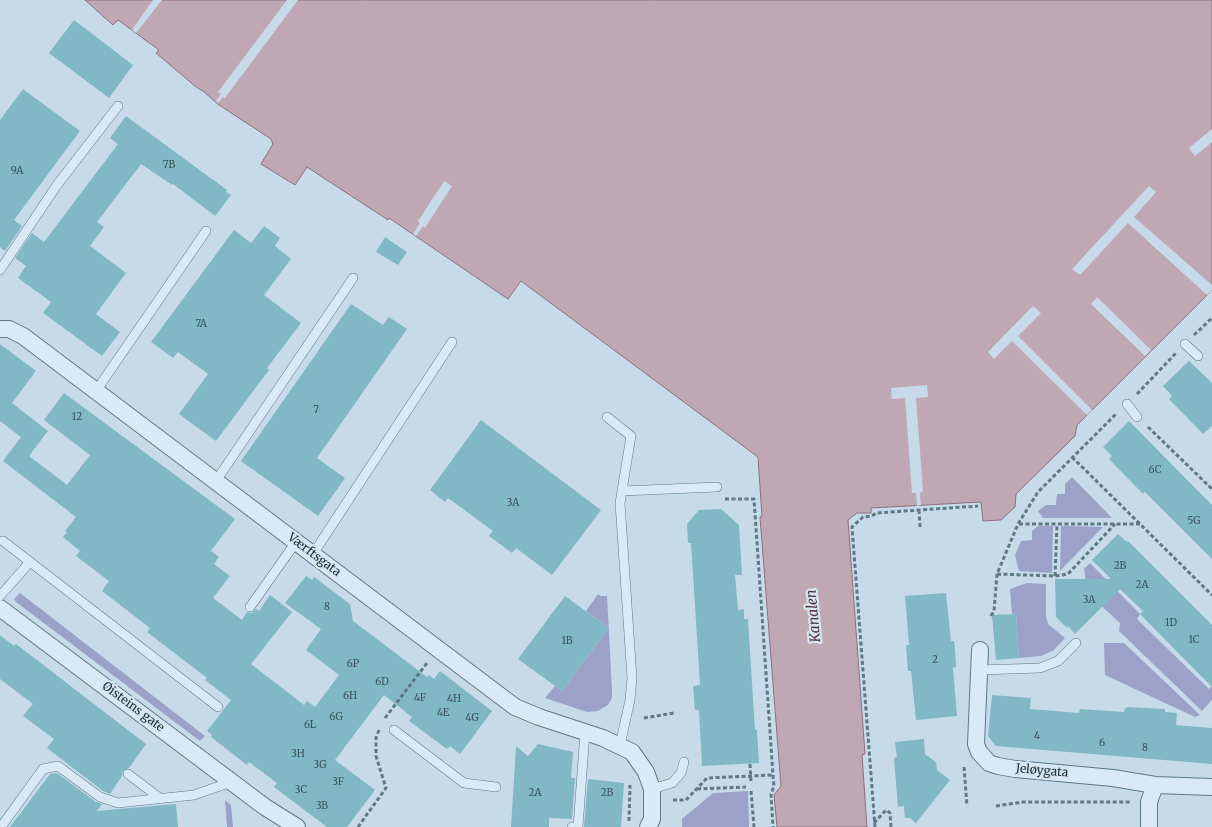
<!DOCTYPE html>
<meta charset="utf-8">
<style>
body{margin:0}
canvas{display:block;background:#c7daea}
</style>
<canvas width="1212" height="827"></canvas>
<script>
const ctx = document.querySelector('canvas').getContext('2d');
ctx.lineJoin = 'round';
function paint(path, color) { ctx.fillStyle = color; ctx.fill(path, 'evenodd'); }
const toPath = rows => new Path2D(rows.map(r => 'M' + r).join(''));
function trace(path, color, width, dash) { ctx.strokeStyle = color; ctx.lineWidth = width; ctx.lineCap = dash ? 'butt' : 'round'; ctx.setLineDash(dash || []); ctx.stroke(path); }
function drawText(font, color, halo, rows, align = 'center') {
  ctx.font = font + ' Merriweather,serif'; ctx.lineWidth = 4.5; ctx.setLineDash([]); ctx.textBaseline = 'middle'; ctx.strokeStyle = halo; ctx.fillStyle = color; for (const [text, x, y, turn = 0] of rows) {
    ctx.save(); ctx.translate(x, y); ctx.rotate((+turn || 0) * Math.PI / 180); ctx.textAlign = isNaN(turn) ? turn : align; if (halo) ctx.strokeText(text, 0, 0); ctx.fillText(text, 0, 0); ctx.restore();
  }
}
paint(toPath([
 [1072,477,1112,518,1043,518,1038,511,1046,505,1056,505,1057,494,1065,494,1065,484],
 [1038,526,1053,526,1052,573,1019,571,1015,555,1021,541,1032,540,1032,531],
 [1061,526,1103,527,1060,571],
 [1090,563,1140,614,1137,619,1209,689,1212,686,1212,700,1202,711,1119,631,1120,623,1097,602,1086,582,1084,569],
 [1027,583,1046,584,1046,617,1048,624,1065,638,1054,650,1041,656,1019,658,1016,614,1012,614,1010,589],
 [20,593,205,736,200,741,16,602,14,599],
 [598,594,601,596,607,596,612,690,612,698,608,705,598,711,587,712,545,698,555,686,562,691,609,628,586,611],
 [1104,643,1124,643,1200,715,1195,717,1105,675],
 [748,791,749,827,682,827,682,819,713,793],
 [225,800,231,805,233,827,227,827]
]), '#9ca1c8');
const water = toPath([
 [85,0,1212,0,1212,290,1077,425,1075,436,1016,494,1015,507,1001,520,983,521,981,502,871,508,871,513,857,513,848,520,865,754,862,755,867,827,777,827,774,795,781,786,760,517,762,516,758,457,521,281,508,299,389,218,388,220,307,167,295,185,269,169,261,164,273,144,271,139,219,105,203,91,196,87,156,53,159,50,118,20,113,25,85,0]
]);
paint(water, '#bfa8b4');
trace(water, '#8c6f7d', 1);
paint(toPath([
 [153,0,162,0,136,33,132,30],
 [287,0,298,0,225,98,223,97,218,103,216,101,221,94,218,92],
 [1212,129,1212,142,1195,156,1189,148],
 [444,181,452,186,425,228,423,226,416,236,413,234,420,223,418,221],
 [1149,186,1156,192,1134,217,1212,285,1212,290,1207,295,1128,223,1080,275,1072,269],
 [1097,297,1151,350,1145,356,1091,304],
 [1033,306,1041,313,1018,336,1092,410,1087,415,1012,341,994,359,988,352],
 [927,385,928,397,916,398,923,491,920,493,921,505,917,506,916,493,912,493,905,398,892,399,891,388]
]), '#c7daea');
paint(toPath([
 [74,20,133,65,109,98,49,53],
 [23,89,80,131,14,220,22,226,5,251,0,247,0,120],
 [126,116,227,190,226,192,231,195,215,216,173,184,172,185,141,164,97,222,104,227,90,246,126,273,96,314,120,332,102,356,43,313,51,302,18,278,26,266,15,258,32,233,44,242,118,144,110,138],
 [264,226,280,238,275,246,291,259,264,295,301,323,267,368,269,370,216,441,179,414,208,374,178,352,173,358,151,342,234,230,251,243],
 [385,237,407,252,398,265,376,252],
 [351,304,383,325,389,317,407,329,317,458,345,478,318,516,241,461],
 [0,344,36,371,12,403,48,431,29,456,67,485,90,455,44,420,64,393,235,519,211,551,219,557,214,564,230,576,213,598,242,620,247,612,252,613,256,609,259,611,270,595,292,612,251,664,304,705,307,701,315,707,339,675,306,650,321,629,285,603,306,576,312,580,314,577,350,604,353,621,427,677,429,675,434,679,440,671,492,711,460,754,450,746,447,749,409,721,412,717,384,695,335,760,375,790,347,827,327,827,274,787,277,783,249,762,247,765,211,737,212,735,207,731,231,700,205,680,207,678,147,632,150,628,102,591,109,581,76,556,80,551,63,537,67,532,65,531,76,517,3,461,21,437,0,421],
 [1189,361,1212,383,1212,426,1203,434,1169,399,1172,396,1163,386],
 [481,420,601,510,552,575,516,548,512,553,489,536,493,531,448,498,445,502,430,490],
 [1129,421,1212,505,1212,559,1145,492,1143,494,1109,459,1112,456,1103,447],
 [721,509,739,525,742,575,735,575,738,610,744,609,744,619,748,619,755,730,757,730,759,763,702,766,699,710,695,710,693,686,700,685,691,543,688,543,687,524,699,510],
 [1118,534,1127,542,1128,541,1212,625,1212,687,1140,614,1143,611,1120,589,1075,634,1068,626,1067,628,1056,617,1055,579,1111,579,1092,560],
 [946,593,951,641,954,641,955,648,956,667,953,668,957,716,916,720,911,671,908,671,906,645,909,645,905,596],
 [565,596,609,628,562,691,518,659],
 [1016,614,1019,658,996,660,992,615],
 [0,635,14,646,16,644,146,744,129,768,123,771,122,776,110,794,103,791,47,748,54,739,23,716,33,704,0,679],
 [992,695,1031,698,1030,709,1079,713,1080,709,1124,712,1125,708,1127,708,1127,707,1165,709,1165,712,1177,713,1176,725,1212,728,1212,764,996,746,988,736],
 [924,739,925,754,936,762,937,770,950,780,916,823,910,818,905,818,904,806,898,807,894,758,897,757,895,742],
 [538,744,573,752,571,778,575,778,572,819,549,818,549,827,511,827,516,746,528,756],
 [57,773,96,802,102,804,97,811,176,804,178,827,10,827,50,774],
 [588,779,624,783,621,827,584,827]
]), '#81b8c5');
const service = toPath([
 [0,270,57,185,118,106],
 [1185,344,1198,356],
 [96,391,206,231],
 [1127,404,1137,417],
 [607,417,631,436,620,503,632,678,630,700,620,745],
 [216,481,353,278],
 [622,491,717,487],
 [3,541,218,707],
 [313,554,452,342],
 [0,596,30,562],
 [250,607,296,542],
 [979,670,1040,668,1058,661,1076,643],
 [394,730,464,783,496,787],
 [128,774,161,799],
 [652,789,672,783,681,773,684,762],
 [1,827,43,769,58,766,100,797,118,803,194,795,231,782],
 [572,827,578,827,585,732]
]);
const minor = toPath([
 [0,329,9,329,23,336,515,707,539,717,603,738,632,752,646,772,652,789,652,819,648,827],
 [0,608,265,807,297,827],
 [980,650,976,744,979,752,989,763,998,766,1015,769,1113,778,1155,785,1212,787],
 [1149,827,1149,802,1155,785]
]);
trace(service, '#5e7984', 10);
trace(minor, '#5e7984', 18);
trace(toPath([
 [1194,335,1212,318],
 [1137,394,1176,353],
 [1148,427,1212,489],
 [1072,457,1212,595],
 [725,499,754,499,773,775,774,786,771,794,773,827],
 [919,510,920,527],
 [1019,524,1140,524],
 [997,574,1055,576,1068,574,1115,524],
 [1055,576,1057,524],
 [991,616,994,611,997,574,1018,524,1038,492,1116,414],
 [385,718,427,663],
 [644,718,674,713],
 [964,767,967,806],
 [697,789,746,787],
 [751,791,754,827],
 [673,800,686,800,707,778,773,775],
 [996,806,1023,802,1130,802],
 [629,821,630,785],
 [874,823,886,810,890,813,891,827],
 [358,827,386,788,376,756,376,738,379,730],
 [875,827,852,527,863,517,872,516,876,513,978,506]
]), '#5e7984', 3, [4, 2.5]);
trace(service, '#dae9f6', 9);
trace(minor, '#dae9f6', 16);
trace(toPath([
 [750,764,751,782]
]), '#5e7984', 3, [4, 2.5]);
drawText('10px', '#39535a', null, [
 ["7B",169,165],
 ["9A",17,171],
 ["7A",201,324],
 ["7",316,410],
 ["12",77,417],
 ["6C",1155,470],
 ["3A",513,503],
 ["5G",1194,521],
 ["2B",1120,566],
 ["2A",1142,585],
 ["3A",1089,600],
 ["8",327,607],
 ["1D",1171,623],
 ["1C",1194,640],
 ["1B",567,641],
 ["2",935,660],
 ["6P",353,664],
 ["6D",382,682],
 ["6H",350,696],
 ["4F",420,698],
 ["4H",454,699],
 ["4E",443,713],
 ["6G",336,717],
 ["4G",472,718],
 ["6L",310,725],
 ["4",1037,736],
 ["6",1102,743],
 ["8",1145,748],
 ["3H",298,754],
 ["3G",320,765],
 ["3F",338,782],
 ["3C",301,790],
 ["2A",535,793],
 ["2B",607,793],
 ["3B",322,806]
]);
drawText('12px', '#213136', '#d6e5f2', [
 ["Værftsgata",314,555,37],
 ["Øisteins gate",133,707,37],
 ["Jeløygata",1042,771,5]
]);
drawText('italic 14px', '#54313c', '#d6e5f2', [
 ["Kanalen",814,616,-95]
]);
</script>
